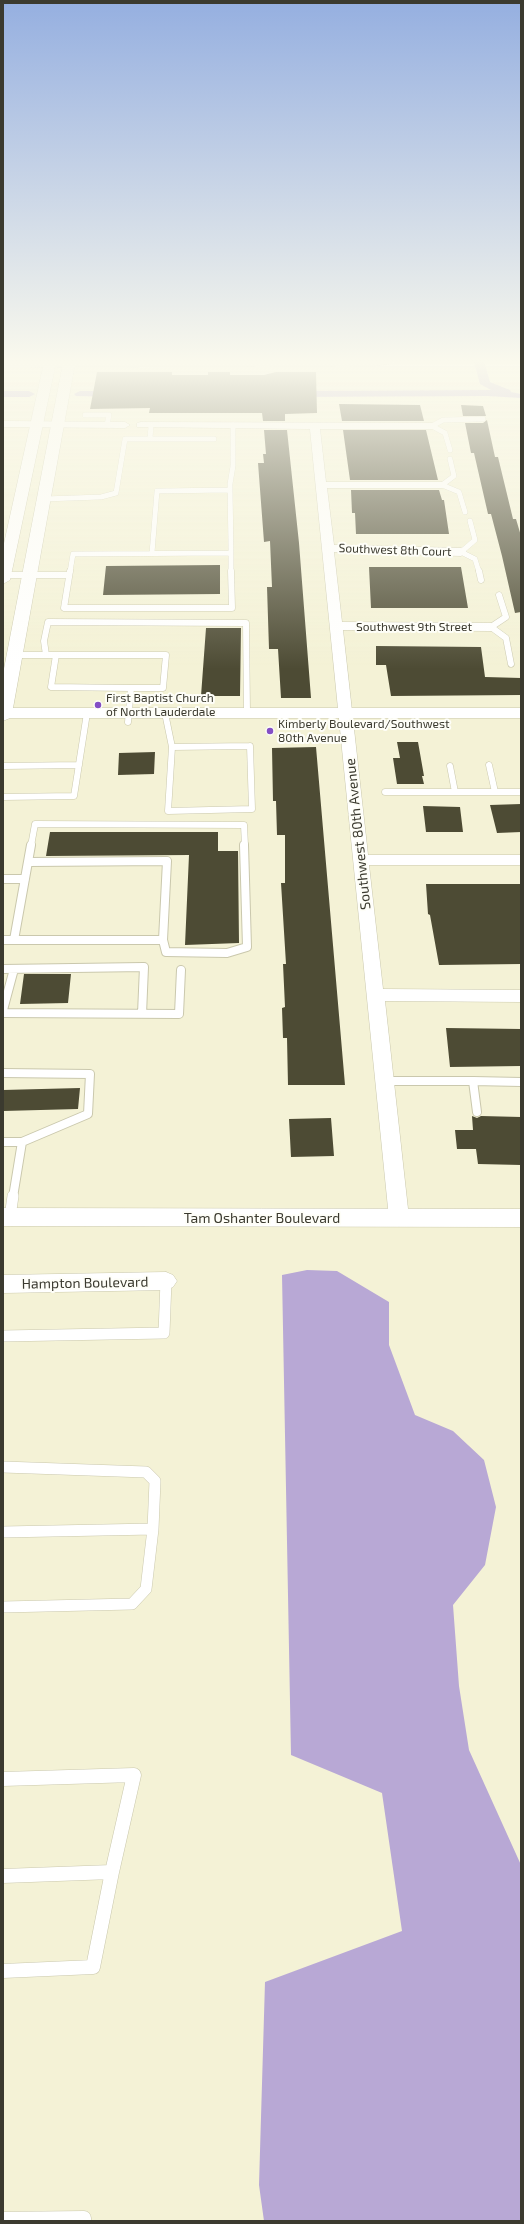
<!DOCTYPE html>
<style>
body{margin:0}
#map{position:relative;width:524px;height:2224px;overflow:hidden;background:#f4f2d6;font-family:"Exo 2",sans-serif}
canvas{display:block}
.frame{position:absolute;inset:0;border:4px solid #3b3a2f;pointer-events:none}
</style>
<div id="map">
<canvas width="524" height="2224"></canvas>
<div class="frame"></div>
</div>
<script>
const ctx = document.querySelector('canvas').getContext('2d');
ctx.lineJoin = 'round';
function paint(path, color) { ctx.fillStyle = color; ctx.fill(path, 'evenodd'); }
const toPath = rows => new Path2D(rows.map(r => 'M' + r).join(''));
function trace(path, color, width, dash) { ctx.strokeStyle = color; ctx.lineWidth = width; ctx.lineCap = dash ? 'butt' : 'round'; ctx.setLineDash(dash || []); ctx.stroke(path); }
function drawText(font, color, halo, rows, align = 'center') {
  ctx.font = font + ' "Exo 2",sans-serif'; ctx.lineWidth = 4; ctx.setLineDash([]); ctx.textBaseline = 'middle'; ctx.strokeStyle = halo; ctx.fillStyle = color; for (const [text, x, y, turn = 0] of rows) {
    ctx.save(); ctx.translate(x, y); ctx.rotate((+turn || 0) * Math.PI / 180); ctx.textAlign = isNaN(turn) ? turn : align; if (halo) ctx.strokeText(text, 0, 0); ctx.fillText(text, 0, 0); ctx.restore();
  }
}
paint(toPath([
 [307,1270,337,1271,389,1302,389,1345,415,1415,453,1431,484,1460,496,1507,485,1565,453,1605,459,1686,469,1750,521,1865,521,2221,264,2221,259,2185,265,1982,402,1931,382,1793,291,1755,282,1275]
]), '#b8a8d5');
paint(toPath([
 [473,358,483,358,490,382,510,390,511,392,521,394,521,398,487,396,289,397,283,394,289,391,491,390,480,384,473,358],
 [3,391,29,391,35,394,29,397,3,397,3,391],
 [80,391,122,391,128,394,122,397,76,396,74,394,80,391]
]), '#b8a8d5');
paint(toPath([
 [97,372,172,372,172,375,208,375,208,372,230,372,230,375,264,375,276,372,316,372,317,413,285,414,285,421,263,421,262,413,149,413,150,408,90,409],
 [339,404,420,405,424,421,342,421],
 [461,405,483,406,486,416,463,416],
 [487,420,495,457,498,457,513,519,516,519,521,536,521,612,515,613,502,556,491,514,488,514,474,453,471,453,465,423,483,423],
 [264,430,287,430,299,543,311,698,281,698,278,649,269,649,267,587,272,587,270,541,264,542,258,463,264,463,263,454,266,454],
 [343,430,426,430,438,480,350,480],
 [351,490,439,490,442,500,444,500,449,534,356,534,355,513,352,513],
 [220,565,220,594,103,595,106,566],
 [369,567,461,567,468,608,371,608],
 [206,628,241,628,240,696,201,696],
 [376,646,481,647,485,677,521,678,521,695,391,696,386,665,376,665],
 [397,742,418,742,424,776,422,776,424,784,397,784,393,758,400,758],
 [316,747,345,1085,288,1085,287,1038,283,1038,282,1008,285,1007,283,964,286,964,281,883,285,883,285,835,277,835,276,801,273,801,272,748],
 [155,752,154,774,118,775,119,753],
 [521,804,521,832,497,833,490,805],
 [423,806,460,807,463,832,426,832],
 [50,832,218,832,218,851,238,851,239,943,185,945,189,855,46,856],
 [426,884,521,884,521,964,439,965,430,915,428,914],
 [24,974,71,974,68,1003,20,1004],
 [446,1028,521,1029,521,1066,450,1067],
 [80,1088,78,1109,3,1111,3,1090],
 [472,1116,477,1118,481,1116,521,1117,521,1165,478,1164,476,1149,457,1149,455,1130,473,1130],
 [331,1118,334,1156,291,1157,289,1119]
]), '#4d4b34');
const laneFar4 = toPath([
 [85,415,109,415,107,425],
 [151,425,150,439,214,439],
 [432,426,443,420,483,419],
 [432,426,445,433,450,450],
 [442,485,459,492,465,512],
 [442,485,454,476,450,459],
 [44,499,101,497,116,493,125,439,150,439],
 [470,521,475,540,461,552,475,559,479,572],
 [152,553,157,491,230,490],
 [231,553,230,484,233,466,233,425],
 [70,572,73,554,231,553,231,572]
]);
const laneFar3 = toPath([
 [70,571,64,608,232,608,231,571],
 [479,571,481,580],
 [4,575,69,575],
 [499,595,506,617,491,627,506,638,511,664],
 [15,655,166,655,163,688,131,688,128,722],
 [46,655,44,641,48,622,246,623,247,713],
 [56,655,51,687,131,688],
 [165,713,172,747],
 [250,746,252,809,168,811,172,747,250,746],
 [489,765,495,792],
 [3,766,79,765],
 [450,766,455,792],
 [385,792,521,792],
 [3,797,74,796,87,713],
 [31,846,35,824,244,825,245,846]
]);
const laneFar2 = toPath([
 [3,879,25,879],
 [3,940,163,940,167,861,28,862],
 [14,940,31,845],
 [163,940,166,952,227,953,247,947,244,845],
 [3,969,144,967,142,1014],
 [3,1010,14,969],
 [3,1013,179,1014,181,970],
 [3,1073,90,1074,88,1114,22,1142,13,1197],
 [385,1081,473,1081,477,1112],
 [473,1081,521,1082],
 [3,1142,22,1142]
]);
const laneFar1 = toPath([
 [10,1217,13,1196],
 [3,1336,164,1333,166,1281],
 [3,1467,146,1472,155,1481,153,1529],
 [3,1532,153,1529,146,1589,132,1604,3,1607]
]);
const lane = toPath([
 [3,1779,134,1775,112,1872],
 [3,1876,112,1872,93,1967,3,1971],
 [3,2219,84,2218,84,2221]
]);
const street = toPath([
 [387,358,398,358,392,363,376,366,3,367,3,361,376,360,387,358],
 [3,421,125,422,130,425,125,428,3,427,3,421],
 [141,422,432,423,437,426,432,429,320,429,326,482,442,482,448,485,442,488,327,488,334,545,461,548,467,552,461,556,334,552,342,622,491,623,497,627,491,631,343,630,368,855,521,855,521,865,369,865,383,989,521,990,521,1002,385,1001,409,1218,406,1224,399,1226,392,1224,389,1218,310,429,137,427,137,423,141,422],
 [166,1272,173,1275,177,1281,173,1287,166,1290,3,1293,3,1275,166,1272]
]);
const secondary = toPath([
 [45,358,57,358,10,580,3,584,3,548,45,358],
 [64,358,76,358,13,708,521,708,521,718,10,718,3,721,3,674,64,358],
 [3,1208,521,1209,521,1227,3,1226,3,1208]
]);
trace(laneFar4, '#cac8ad', 5.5);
trace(laneFar3, '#cac8ad', 7);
trace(laneFar2, '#cac8ad', 10);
trace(laneFar1, '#cac8ad', 12);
trace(lane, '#cac8ad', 15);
trace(street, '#cac8ad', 1);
trace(secondary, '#cac8ad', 1);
trace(laneFar4, '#fff', 5);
trace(laneFar3, '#fff', 6);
trace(laneFar2, '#fff', 8);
trace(laneFar1, '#fff', 11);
trace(lane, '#fff', 14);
paint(street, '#fff');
paint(secondary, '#fff');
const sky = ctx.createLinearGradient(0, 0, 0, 669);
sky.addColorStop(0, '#95afe0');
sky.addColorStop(0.54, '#faf9ed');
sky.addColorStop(1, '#faf9ed00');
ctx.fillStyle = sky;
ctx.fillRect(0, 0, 524, 669);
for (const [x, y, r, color] of [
 [98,705,4,"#834ec5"],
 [270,731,4,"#834ec5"]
]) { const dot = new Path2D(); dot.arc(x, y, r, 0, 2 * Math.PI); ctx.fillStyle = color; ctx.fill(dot); trace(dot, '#fefef8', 1.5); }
drawText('12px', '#3b3a2f', '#fefef8', [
 ["Southwest 8th Court",395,550,2],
 ["Southwest 9th Street",414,627]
]);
drawText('12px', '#3b3a2f', '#fefef8', [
 ["First Baptist Church",106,698],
 ["of North Lauderdale",106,712],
 ["Kimberly Boulevard/Southwest",278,724],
 ["80th Avenue",278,738]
], 'left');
drawText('14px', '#3b3a2f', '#fefef8', [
 ["Southwest 80th Avenue",358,834,-96],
 ["Tam Oshanter Boulevard",262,1218],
 ["Hampton Boulevard",85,1283,-1]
]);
</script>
